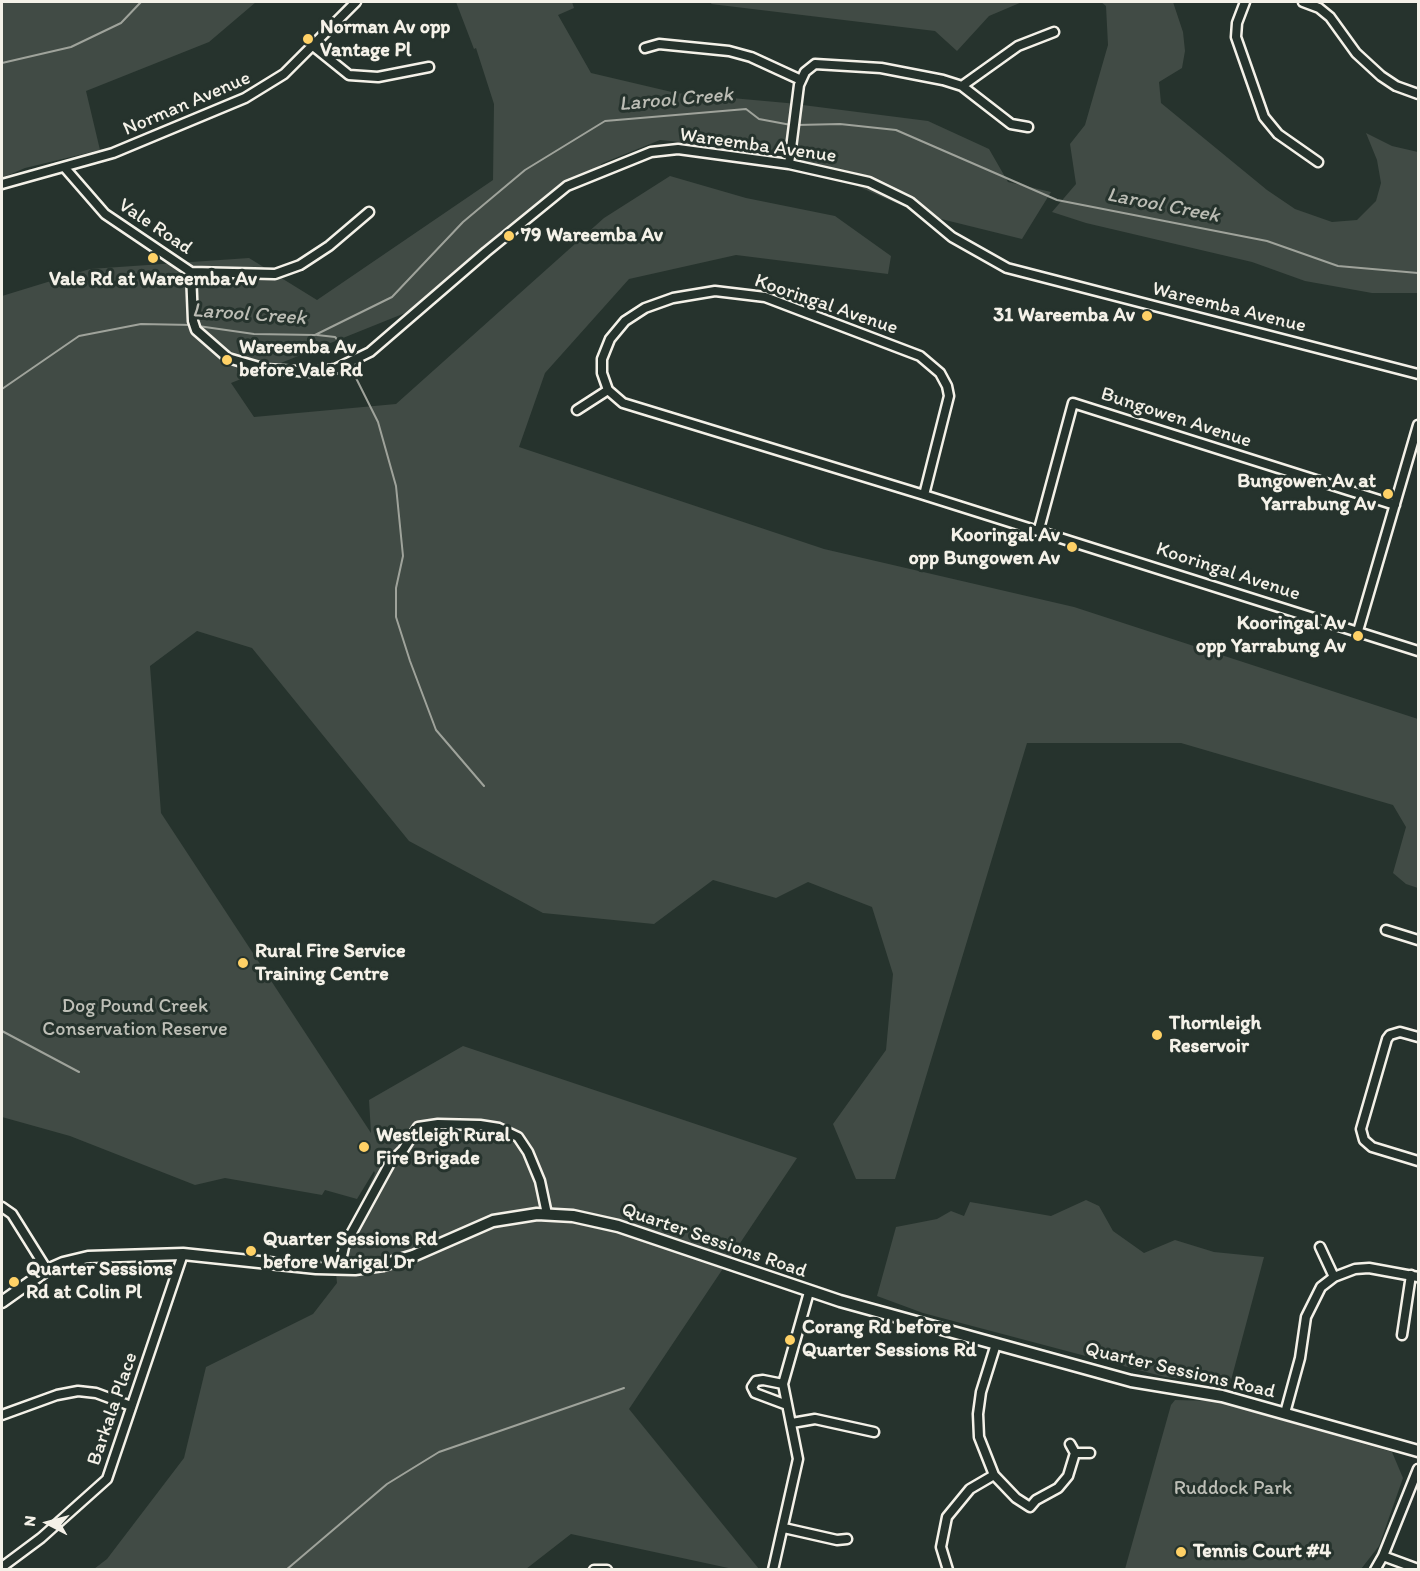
<!DOCTYPE html>
<style>
body{margin:0}
#map{position:relative;width:1420px;height:1571px;overflow:hidden;background:#26332d;font-family:Itim,sans-serif}
canvas{display:block}
.frame{position:absolute;inset:0;border:3px solid #f4f1e8;pointer-events:none}
.north{position:absolute;left:18px;top:1493px;width:60px;height:60px;-webkit-text-stroke:4px #26332d;paint-order:stroke;rotate:276deg;font-size:16px;font-weight:700;line-height:24px;text-align:center;color:#f4f1e8}
.north::after{content:'';display:block;margin:auto;width:21px;height:27px;background:#f4f1e8;clip-path:polygon(50% 0,100% 100%,50% 72%,0 100%)}
</style>
<div id="map">
<canvas width="1420" height="1571"></canvas>
<div class="frame"></div>
<div class="north">N</div>
</div>
<script>
const ctx = document.querySelector('canvas').getContext('2d');
ctx.lineJoin = 'round';
function paint(path, color) { ctx.fillStyle = color; ctx.fill(path, 'evenodd'); }
const toPath = rows => new Path2D(rows.map(r => 'M' + r).join(''));
function trace(path, color, width, dash) { ctx.strokeStyle = color; ctx.lineWidth = width; ctx.lineCap = dash ? 'butt' : 'round'; ctx.setLineDash(dash || []); ctx.stroke(path); }
function drawText(font, color, halo, rows, align = 'center') {
  ctx.font = font + ' Itim,sans-serif'; ctx.lineWidth = 6; ctx.setLineDash([]); ctx.textBaseline = 'middle'; ctx.strokeStyle = halo; ctx.fillStyle = color; for (const [text, x, y, turn = 0] of rows) {
    ctx.save(); ctx.translate(x, y); ctx.rotate((+turn || 0) * Math.PI / 180); ctx.textAlign = isNaN(turn) ? turn : align; if (halo) ctx.strokeText(text, 0, 0); ctx.fillText(text, 0, 0); ctx.restore();
  }
}
paint(toPath([
 [2,2,256,2,209,42,86,91,100,150,25,168,2,178],
 [456,2,572,2,574,8,558,15,591,73,676,93,787,103,928,121,989,149,1008,182,1051,192,1022,239,921,214,780,152,660,140,603,163,430,303,231,383,254,417,396,404,604,218,670,176,746,198,835,216,891,256,888,274,736,255,629,279,545,373,519,447,824,549,1074,607,1418,719,1418,888,1406,884,1393,873,1406,827,1393,805,1181,743,1027,743,895,1179,856,1179,833,1124,886,1050,893,974,872,907,808,882,776,898,713,880,654,924,543,913,409,841,252,648,197,631,150,666,161,813,371,1133,369,1100,463,1046,797,1158,629,1409,759,1569,733,1569,571,1534,526,1569,94,1569,107,1559,184,1458,206,1367,313,1314,337,1283,335,1263,375,1173,374,1171,357,1199,325,1190,322,1195,225,1178,195,1185,70,1136,2,1117,2,296,90,269,249,258,317,300,493,180,494,104,476,48,474,49],
 [712,2,1022,2,989,16,957,51,935,31,711,4],
 [1101,2,1173,2,1183,32,1185,51,1182,68,1159,82,1161,103,1267,190,1295,209,1332,222,1357,220,1376,201,1381,183,1377,160,1366,133,1392,146,1418,152,1418,293,1372,293,1305,281,1252,262,1086,223,1052,212,1076,184,1070,144,1085,125,1108,45,1106,6],
 [1086,1200,1099,1206,1113,1231,1144,1253,1175,1240,1214,1252,1264,1257,1230,1384,1165,1377,923,1313,877,1296,896,1227,937,1219,951,1211,964,1216,970,1202,1051,1216],
 [1175,1400,1215,1401,1392,1452,1403,1478,1379,1546,1361,1569,1125,1569,1171,1405]
]), '#414b45');
trace(toPath([
 [2,63,71,47,121,23,141,2],
 [797,125,840,124,896,130,1057,200,1267,241,1338,266,1418,273],
 [198,326,254,334,315,335,392,297,463,222,525,170,605,121,746,109,759,119,791,125],
 [317,335,335,337,346,350,349,360],
 [351,368,378,422,396,486,403,556,396,588,396,617,410,661,436,730,484,786],
 [2,389,79,336,141,324,192,325],
 [2,1031,79,1072],
 [286,1570,387,1484,439,1452,624,1388]
]), '#9fa39b', 2);
const minor = toPath([
 [1245,2,1237,23,1236,37,1264,117,1278,134,1318,162],
 [1303,2,1319,8,1330,17,1356,53,1381,76,1396,86,1418,94],
 [313,46,349,75,378,77,429,67],
 [645,48,659,44,729,51,751,57,801,80],
 [962,86,1018,46,1054,32],
 [789,164,799,85,805,72,815,64,881,68,943,80,962,86,1011,124,1028,127],
 [65,168,105,214,191,272,275,274,300,265,329,246,369,212],
 [2,184,113,153,245,98,284,74,356,2],
 [191,272,193,321,196,330,228,358,266,369,312,372,335,369,370,352,486,252,567,186,651,152,678,149,789,164,869,182,910,202,952,237,1007,268,1418,374],
 [577,410,608,390],
 [924,495,623,403,608,390,602,373,602,359,610,339,625,321,645,308,673,298,715,291,765,297,920,356,940,373,947,386,949,396,924,495,1418,651],
 [1039,529,1073,403,1395,505],
 [1358,631,1418,425],
 [1386,930,1418,940],
 [1418,1037,1400,1032,1390,1035,1387,1039,1361,1129,1364,1140,1372,1147,1418,1161],
 [2,1207,12,1214,47,1270],
 [1320,1247,1334,1277],
 [339,1269,344,1247,390,1163,403,1150,418,1127,438,1124,480,1125,499,1128,518,1137,528,1152,540,1181,547,1214],
 [1402,1335,1411,1275],
 [996,1344,981,1392,978,1414,979,1437,994,1475,1016,1498,1030,1507,1036,1500,1058,1488,1068,1476,1075,1453,1070,1444],
 [783,1384,763,1380,756,1381,752,1387,755,1393,787,1405],
 [1285,1413,1300,1358,1306,1317,1321,1287,1334,1277,1355,1269,1369,1268,1418,1277],
 [2,1415,57,1395,78,1391,96,1393,131,1406],
 [792,1423,815,1419,874,1432],
 [1075,1453,1090,1453],
 [784,1528,837,1540,847,1539],
 [1383,1556,1418,1569],
 [2,1567,41,1538,107,1479,183,1254],
 [594,1570,607,1570],
 [773,1570,798,1459,783,1384,809,1292],
 [948,1570,941,1547,947,1517,970,1489,994,1475],
 [1375,1570,1383,1556,1418,1469]
]);
const major = toPath([
 [2,1302,47,1270,63,1263,88,1257,183,1254,316,1268,355,1269,383,1265,413,1256,493,1221,537,1214,573,1216,618,1226,840,1301,1131,1381,1222,1396,1418,1451]
]);
trace(minor, '#f4f1e8', 13);
trace(major, '#f4f1e8', 15);
trace(minor, '#26332d', 8);
trace(major, '#26332d', 10);
for (const [x, y, r, color] of [
 [308,39,6,"#ffd166"],
 [509,236,6,"#ffd166"],
 [153,258,6,"#ffd166"],
 [1147,316,6,"#ffd166"],
 [227,360,6,"#ffd166"],
 [1388,494,6,"#ffd166"],
 [1072,547,6,"#ffd166"],
 [1358,636,6,"#ffd166"],
 [243,963,6,"#ffd166"],
 [1157,1035,6,"#ffd166"],
 [364,1147,6,"#ffd166"],
 [251,1251,6,"#ffd166"],
 [14,1282,6,"#ffd166"],
 [790,1340,6,"#ffd166"],
 [1181,1552,6,"#ffd166"]
]) { const dot = new Path2D(); dot.arc(x, y, r, 0, 2 * Math.PI); ctx.fillStyle = color; ctx.fill(dot); trace(dot, '#26332d', 2); }
drawText('bold 20px', '#f4f1e8', '#26332d', [
 ["Norman Av opp",320,28],
 ["Vantage Pl",320,51],
 ["79 Wareemba Av",521,236],
 ["Vale Rd at Wareemba Av",153,280,"center"],
 ["31 Wareemba Av",1135,316,"right"],
 ["Wareemba Av",239,348],
 ["before Vale Rd",239,371],
 ["Bungowen Av at",1376,482,"right"],
 ["Yarrabung Av",1376,505,"right"],
 ["Kooringal Av",1060,536,"right"],
 ["opp Bungowen Av",1060,559,"right"],
 ["Kooringal Av",1346,624,"right"],
 ["opp Yarrabung Av",1346,647,"right"],
 ["Rural Fire Service",255,952],
 ["Training Centre",255,975],
 ["Thornleigh",1169,1024],
 ["Reservoir",1169,1047],
 ["Westleigh Rural",376,1136],
 ["Fire Brigade",376,1159],
 ["Quarter Sessions Rd",263,1240],
 ["before Warigal Dr",263,1263],
 ["Quarter Sessions",26,1270],
 ["Rd at Colin Pl",26,1293],
 ["Corang Rd before",802,1328],
 ["Quarter Sessions Rd",802,1351],
 ["Tennis Court #4",1193,1552]
], 'left');
drawText('20px', '#f4f1e8', '#26332d', [
 ["Norman Avenue",187,104,-23],
 ["Wareemba Avenue",758,146,8],
 ["Vale Road",155,227,34],
 ["Kooringal Avenue",826,305,19],
 ["Wareemba Avenue",1229,308,14],
 ["Bungowen Avenue",1176,418,18],
 ["Kooringal Avenue",1228,572,18],
 ["Quarter Sessions Road",714,1241,19],
 ["Quarter Sessions Road",1180,1371,13],
 ["Barkala Place",113,1409,-71]
]);
drawText('20px', '#bebfb7', '#26332d', [
 ["Dog Pound Creek",135,1007],
 ["Conservation Reserve",135,1030],
 ["Ruddock Park",1233,1489]
]);
drawText('italic 21px', '#bcbdb5', '#26332d', [
 ["Larool Creek",676,100,-5],
 ["Larool Creek",1163,206,11],
 ["Larool Creek",249,315,4]
]);
</script>
